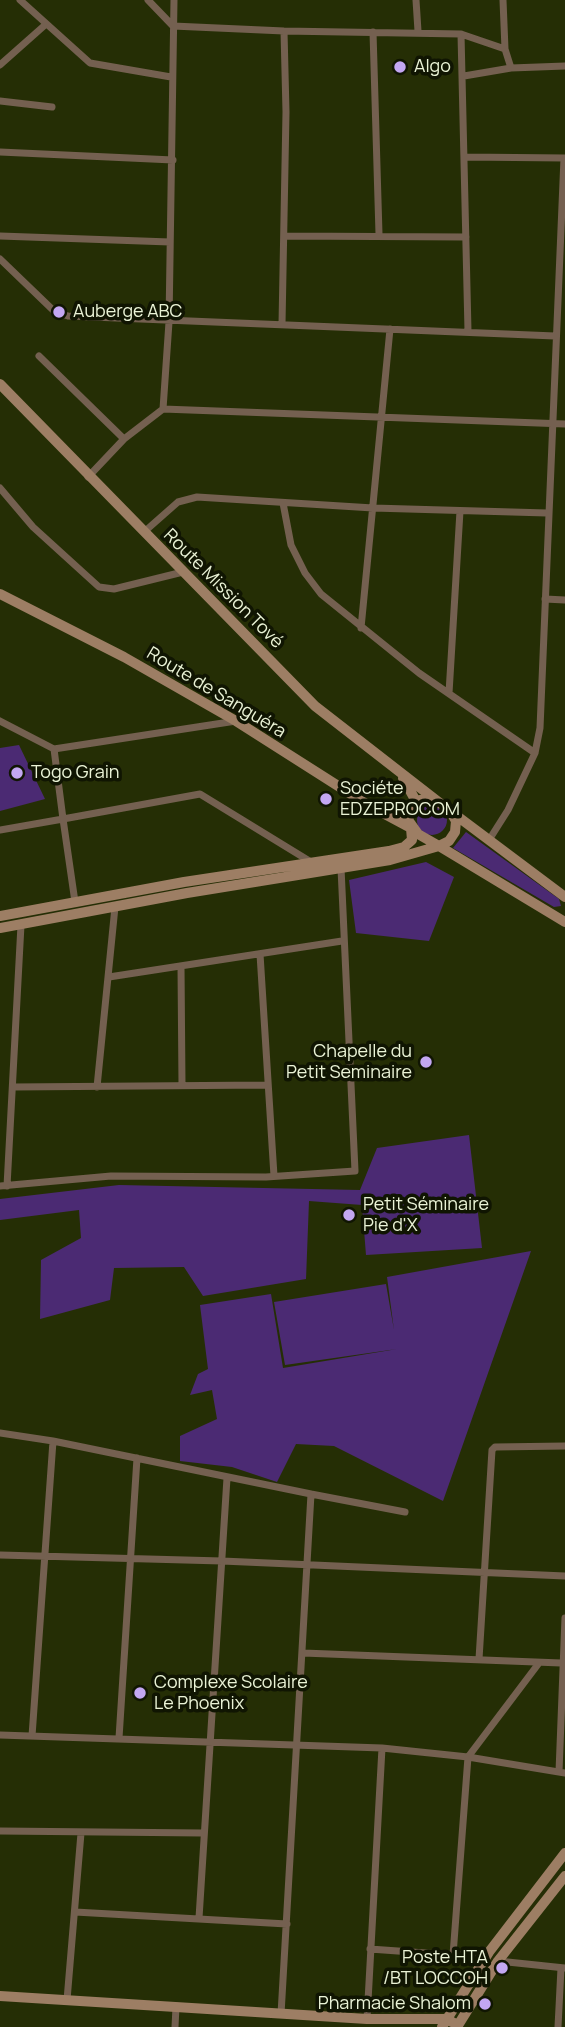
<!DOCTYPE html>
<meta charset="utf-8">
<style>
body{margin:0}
canvas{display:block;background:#252e05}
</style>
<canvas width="565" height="2027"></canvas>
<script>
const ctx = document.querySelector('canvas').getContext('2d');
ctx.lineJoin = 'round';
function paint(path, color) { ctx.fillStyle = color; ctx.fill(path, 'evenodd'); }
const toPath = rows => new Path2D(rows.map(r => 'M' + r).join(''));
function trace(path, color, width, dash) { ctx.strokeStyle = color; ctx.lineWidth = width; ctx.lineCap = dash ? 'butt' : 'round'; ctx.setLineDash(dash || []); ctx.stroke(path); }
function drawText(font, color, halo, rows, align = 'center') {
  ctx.font = font + ' Manrope,sans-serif'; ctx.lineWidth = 7; ctx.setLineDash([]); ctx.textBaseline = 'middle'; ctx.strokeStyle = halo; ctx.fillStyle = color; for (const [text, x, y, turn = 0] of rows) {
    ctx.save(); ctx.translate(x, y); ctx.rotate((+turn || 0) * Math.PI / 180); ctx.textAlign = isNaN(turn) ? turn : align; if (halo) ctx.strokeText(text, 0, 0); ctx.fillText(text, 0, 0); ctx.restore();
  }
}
paint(toPath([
 [19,745,45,799,0,811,0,748],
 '417 820a15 15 0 1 1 30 0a15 15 0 1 1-30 0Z',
 [466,832,559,899,561,906,554,907,453,848],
 [426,862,454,877,429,941,356,933,349,880],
 [469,1135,482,1248,366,1255,362,1205,309,1201,306,1279,203,1296,184,1267,114,1268,110,1300,40,1319,41,1260,81,1238,79,1210,0,1220,0,1199,119,1185,360,1190,377,1148],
 [531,1251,443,1501,334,1446,296,1444,277,1482,232,1467,180,1461,180,1436,217,1419,212,1390,190,1395,198,1374,208,1369,200,1305,271,1294,283,1368,397,1349,285,1365,274,1302,386,1284,394,1330,387,1277]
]), '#4b2a73');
trace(toPath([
 [20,0,90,63,171,77],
 [148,0,173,26,284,31,461,34,505,49,511,68],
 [416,0,418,31],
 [503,0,505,49],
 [373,32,379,234],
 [461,34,468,331],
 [0,65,45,25],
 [464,76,511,68,565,66],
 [0,101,52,107],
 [0,152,173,160],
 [464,157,565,158],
 [0,236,170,242],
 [285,236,466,237],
 [0,259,54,311,68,316,555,336],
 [282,324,286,112,284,31],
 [39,356,124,439],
 [163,409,169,322,174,0],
 [88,477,124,439,163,409,565,424],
 [0,488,33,527,99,587,114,589,183,572],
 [283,503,291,545,305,573,321,594,419,673,535,753],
 [144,532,178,502,197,497,373,508,547,513],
 [545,599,565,600],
 [361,628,390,329],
 [449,693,460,511],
 [0,721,54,749,236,721],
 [54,749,63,819,200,794,311,862],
 [0,830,63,819,75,902],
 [489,840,508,810,535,753,540,728,564,158],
 [260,954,274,1176],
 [181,966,182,1085],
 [109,977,342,941],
 [13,1087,267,1085],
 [97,1087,115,907],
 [0,1186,111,1176,266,1177,355,1171,341,868],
 [7,1186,21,925],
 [0,1433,53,1441,311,1494,281,2014],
 [311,1494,405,1512],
 [0,1555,222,1561,565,1576],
 [303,1653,561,1663],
 [479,1659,492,1450,495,1447,565,1446],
 [0,1735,382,1748,468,1757,565,1773],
 [32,1736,53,1441],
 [119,1738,137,1458],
 [559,1772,565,1618],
 [0,1831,203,1833],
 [75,1912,287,1924],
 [199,1918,227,1478],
 [370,1949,453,1955,489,1952],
 [453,1955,468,1757,539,1663],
 [498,1961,565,1968],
 [67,2000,81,1833],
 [367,2019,382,1748],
 [175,2027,176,2007],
 [558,2027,561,1968]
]), '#746050', 7);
trace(toPath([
 [0,384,315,706,450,811,456,821,455,832,449,841,439,846,418,834,408,820,411,808,420,800,437,801],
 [0,594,124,657,236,721,368,805,411,828],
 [403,778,417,803,415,803],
 [453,813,565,897],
 [439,846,565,922],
 [0,916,184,882,389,851,404,847,412,840,411,828],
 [0,928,187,893,390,860,439,846],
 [0,1996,367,2019,446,2019,458,2025],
 [442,2027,489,1952,565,1853],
 [457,2027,498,1961,565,1876]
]), '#9d7e64', 10);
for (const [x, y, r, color] of [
 [400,67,7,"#c3a7f2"],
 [59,312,7,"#c3a7f2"],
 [17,773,7,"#c3a7f2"],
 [326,799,7,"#c3a7f2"],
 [426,1062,7,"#c3a7f2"],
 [349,1215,7,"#c3a7f2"],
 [140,1693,7,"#c3a7f2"],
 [502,1968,7,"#c3a7f2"],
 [485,2004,7,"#c3a7f2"]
]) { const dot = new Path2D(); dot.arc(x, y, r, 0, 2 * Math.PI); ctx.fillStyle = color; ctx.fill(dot); trace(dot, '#101502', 2.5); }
drawText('18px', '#eaf3d6', '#101502', [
 ["Algo",414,67],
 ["Auberge ABC",73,312],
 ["Togo Grain",31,773],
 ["Sociéte",340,789],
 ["EDZEPROCOM",340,810],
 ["Chapelle du",412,1052,"right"],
 ["Petit Seminaire",412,1073,"right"],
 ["Petit Séminaire",363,1205],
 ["Pie d'X",363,1226],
 ["Complexe Scolaire",154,1683],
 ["Le Phoenix",154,1704],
 ["Poste HTA",488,1958,"right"],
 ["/BT LOCCOH",488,1979,"right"],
 ["Pharmacie Shalom",471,2004,"right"]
], 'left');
drawText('18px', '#eaf3d6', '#101502', [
 ["Route Mission Tové",223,589,45],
 ["Route de Sanguéra",216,693,31]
]);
</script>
